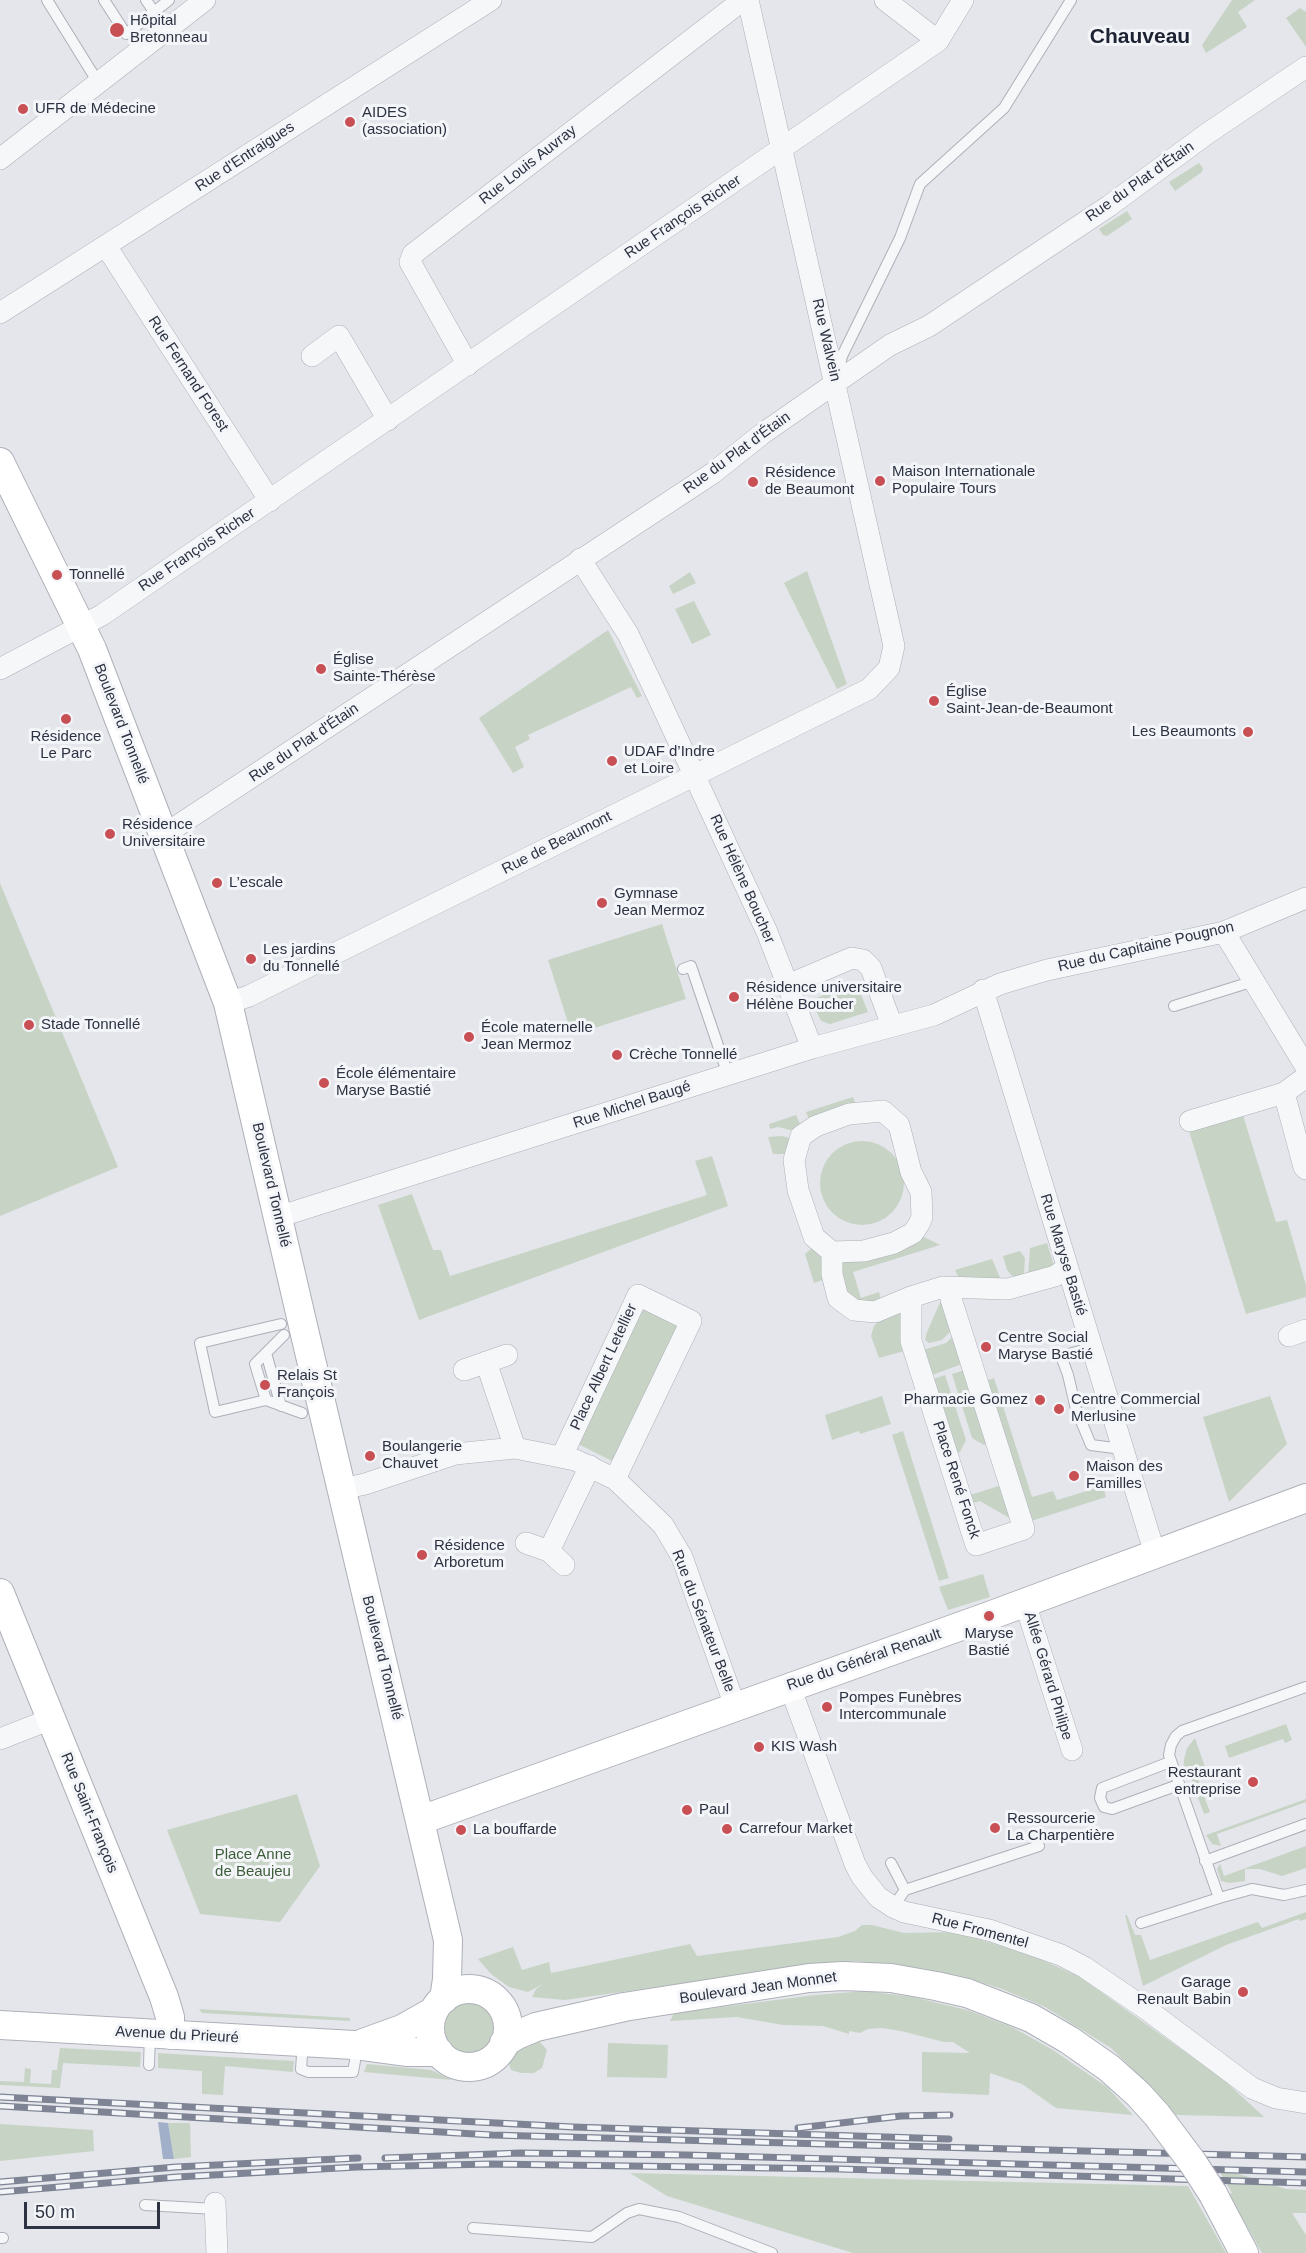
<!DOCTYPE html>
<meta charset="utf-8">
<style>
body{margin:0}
#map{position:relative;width:1306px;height:2253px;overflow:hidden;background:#e4e6eb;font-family:Arial,sans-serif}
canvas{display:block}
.scale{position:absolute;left:24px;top:2202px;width:136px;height:27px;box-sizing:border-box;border:3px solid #2c3242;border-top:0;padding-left:8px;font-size:18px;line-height:21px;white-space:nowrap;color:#2c3242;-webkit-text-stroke:4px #f3f5f8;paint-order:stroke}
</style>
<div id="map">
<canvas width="1306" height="2253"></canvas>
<div class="scale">50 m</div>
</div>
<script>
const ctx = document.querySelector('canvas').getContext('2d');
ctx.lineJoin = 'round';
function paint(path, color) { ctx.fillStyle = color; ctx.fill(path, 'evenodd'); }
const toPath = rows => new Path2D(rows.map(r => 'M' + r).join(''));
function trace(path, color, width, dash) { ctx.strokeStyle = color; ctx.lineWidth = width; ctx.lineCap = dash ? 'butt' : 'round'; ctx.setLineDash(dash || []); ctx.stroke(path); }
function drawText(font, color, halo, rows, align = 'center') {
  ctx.font = font + ' Arial,sans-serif'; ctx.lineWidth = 6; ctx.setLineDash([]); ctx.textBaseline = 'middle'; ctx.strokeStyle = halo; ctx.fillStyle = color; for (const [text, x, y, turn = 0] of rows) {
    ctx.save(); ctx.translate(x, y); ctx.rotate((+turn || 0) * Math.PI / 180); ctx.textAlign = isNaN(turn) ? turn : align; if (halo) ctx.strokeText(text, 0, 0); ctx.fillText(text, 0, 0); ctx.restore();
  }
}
paint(toPath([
 [1232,0,1255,0,1238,12,1247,27,1206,53,1202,45],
 [1300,8,1306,12,1306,47,1286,18],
 [1199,163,1203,168,1202,172,1175,191,1169,182],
 [1127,211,1132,219,1107,236,1103,235,1099,229],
 [807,571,847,684,837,689,784,583],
 [690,572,696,583,673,594,669,586],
 [694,601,711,635,692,644,675,609],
 [608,630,642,696,637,698,631,687,528,735,530,739,515,747,524,767,513,773,479,718],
 [0,883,118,1167,0,1216],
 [662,924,686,999,572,1035,548,960],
 [856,982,868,1012,830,1024,821,1021,811,1000],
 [853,1097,856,1104,813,1124,808,1117,806,1112],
 [1242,1112,1276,1222,1287,1220,1306,1285,1306,1297,1246,1314,1188,1128],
 [796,1115,801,1126,798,1132,778,1127,770,1129,769,1124],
 [782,1136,793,1139,786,1154,773,1154,768,1137],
 '820 1183a42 42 0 1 1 84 0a42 42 0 1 1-84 0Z',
 [712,1156,728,1206,419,1320,378,1205,412,1194,433,1250,441,1250,450,1276,707,1195,695,1161],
 [922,1236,940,1245,853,1272,861,1298,879,1292,881,1300,879,1305,849,1302,838,1268,843,1260],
 [1047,1243,1055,1269,1028,1277,1030,1248],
 [813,1247,824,1251,825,1279,814,1283,805,1254],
 [1020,1251,1025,1258,1024,1273,1021,1276,1012,1276,1007,1270,1003,1256],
 [992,1259,1001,1280,959,1278,955,1270],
 [941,1300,952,1330,942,1340,929,1343,925,1340,927,1332],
 [903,1307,908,1350,879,1358,871,1336,874,1326,882,1318],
 [644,1309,678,1327,619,1458,612,1461,580,1445,577,1439,639,1312],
 [958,1336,965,1363,932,1375,923,1350,946,1343,952,1337],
 [968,1369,991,1443,984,1445,972,1438,952,1374],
 [945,1375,966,1440,960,1452,952,1455,933,1379],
 [994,1378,1032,1497,1053,1491,1057,1500,1103,1486,1106,1497,1025,1523,980,1383],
 [882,1396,891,1424,860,1434,859,1431,832,1440,825,1415],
 [1270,1396,1287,1444,1229,1502,1203,1417],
 [903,1431,949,1578,939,1581,892,1435],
 [1005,1484,1018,1523,980,1501,970,1504,967,1496],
 [983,1574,990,1597,948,1610,939,1587],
 [1286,1724,1292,1740,1285,1743,1283,1739,1229,1758,1225,1746],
 [1195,1738,1205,1767,1195,1771,1210,1812,1204,1814,1189,1773,1183,1774,1184,1760,1187,1748],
 [297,1794,320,1866,280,1922,200,1914,167,1830],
 [1306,1799,1306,1802,1217,1834,1221,1846,1212,1844,1206,1835],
 [1306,1846,1306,1868,1282,1876,1260,1869,1245,1869,1245,1881,1229,1883,1221,1881,1217,1869,1220,1864,1224,1876],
 [1306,1912,1306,1919,1300,1921,1299,1919,1226,1945,1143,1986,1125,1915,1127,1915,1135,1935,1141,1935,1150,1960,1258,1922,1262,1928],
 [862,1925,872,1925,904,1933,958,1932,1038,1958,1080,1977,1223,2079,1264,2117,1176,2115,1159,2095,1111,2048,1045,2007,1002,1989,965,1977,921,1968,857,1961,818,1964,565,2000,532,1997,536,1989,543,1984,528,1992,509,1987,491,1974,478,1959,513,1947,522,1970,549,1962,551,1973,690,1944,697,1956,838,1937,855,1931],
 [866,1991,913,1997,967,2010,1012,2027,1053,2050,1107,2087,1133,2115,1056,2108,1022,2084,990,2073,989,2095,922,2092,922,2052,970,2053,953,2042,944,2042,901,2031,882,2028,868,2029,860,2033,849,2031,849,2034,823,2026,783,2025,737,2017,670,2021,674,2013,815,1995],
 '444 2029a26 26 0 1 1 52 0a26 26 0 1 1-52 0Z',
 [199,2009,350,2018,350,2021,202,2013],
 [538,2040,547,2050,542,2068,534,2073,521,2073,511,2070,509,2063,518,2050],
 [608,2043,668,2045,667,2078,607,2077],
 [60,2048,141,2052,140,2067,63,2063,60,2088,0,2085,0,2081,24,2082,25,2068,31,2069,30,2083,51,2084,52,2070,57,2070],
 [158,2053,294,2061,293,2072,225,2066,223,2095,202,2094,202,2071,158,2068],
 [367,2064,431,2070,452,2080,364,2072],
 [168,2123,190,2123,191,2157,174,2159],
 [0,2124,93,2130,94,2151,0,2161],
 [1217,2167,1286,2189,1306,2190,1306,2213,1292,2213,1306,2235,1306,2253,1262,2253,1229,2194,1232,2193],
 [630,2173,1188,2186,1226,2253,853,2253,667,2196]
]), '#c7d4c5');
paint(toPath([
 [158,2122,168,2123,174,2159,163,2159]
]), '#a1b0c8');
const lane = toPath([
 [47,0,99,84],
 [104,0,126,34,169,0],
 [146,0,154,12],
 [838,375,842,356,900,238,920,184,1004,108,1071,0],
 [683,969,691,966,728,1075],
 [1174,1006,1254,981],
 [284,1335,255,1364,266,1400,302,1413],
 [1091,1348,1061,1356,1068,1375,1076,1409,1091,1445,1122,1449],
 [266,1353,281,1406],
 [266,1400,215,1412,200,1343,281,1324],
 [1306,1687,1182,1731,1176,1736,1171,1745,1169,1755,1219,1898,1252,1889,1284,1895,1306,1890],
 [1170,1762,1102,1788,1100,1798,1104,1807,1112,1809,1178,1785],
 [1205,1861,1306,1824],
 [891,1863,905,1890],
 [893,1907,905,1890,1039,1846],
 [1141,1923,1219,1898],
 [303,2042,301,2069,308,2072,353,2072,355,2061,354,2047],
 [149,2065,150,2034],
 [145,2205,215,2209],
 [473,2228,592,2237,627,2213,639,2209,679,2217,772,2253],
 [0,2238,3,2238]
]);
const street = toPath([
 [885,0,938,41],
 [0,159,205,0],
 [106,246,270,501],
 [0,313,491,0],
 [312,356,339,336,388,420],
 [468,365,410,262,413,254,743,0],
 [580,559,628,634,658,697,767,932,812,1048],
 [0,669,102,615,938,41,963,0],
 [165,834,713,473,762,434,890,345,929,326,1109,206,1208,133,1306,67],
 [1224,932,1306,1067],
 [788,985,852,958,863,960,871,968,892,1026],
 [983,990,1155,1554],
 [228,1003,249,996,869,689,889,668,894,646,748,0],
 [1306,1077,1284,1093,1304,1167,1306,1169],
 [883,1111,899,1125,911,1172,921,1192,922,1217,919,1224,913,1233,894,1243,864,1251,832,1252,814,1237,798,1190,794,1160,801,1136,816,1126,849,1114,883,1111],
 [1190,1121,1284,1093],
 [278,1217,812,1048,934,1015,1000,984,1047,970,1224,932,1306,898],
 [832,1252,832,1274,838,1298,854,1310,875,1312,911,1297,943,1287,1008,1289,1055,1276,1067,1268],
 [911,1297,911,1341,976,1545,1024,1529,951,1299,953,1288],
 [1289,1336,1306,1330],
 [486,1362,515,1448],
 [464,1370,507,1355],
 [562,1456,638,1295,691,1321,615,1479],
 [342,1489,365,1484,455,1454,515,1448,575,1460,615,1479,663,1525,682,1557,735,1706],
 [526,1543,549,1551,564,1565],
 [549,1551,590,1466],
 [1025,1603,1072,1750],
 [790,1687,855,1864,862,1877,878,1897,893,1907,904,1912,989,1930,1061,1955,1084,1967,1149,2011,1252,2088,1276,2098,1306,2103],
 [0,1739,51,1719],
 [215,2203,217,2253]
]);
const secondary = toPath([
 [0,462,92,649,228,1003,304,1330,448,1940,447,1979,444,1999],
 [0,1593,164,1997,170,2017,170,2035],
 [421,1820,989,1616,1306,1498],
 '430 2028a39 39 0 1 1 78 0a39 39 0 1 1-78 0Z',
 [0,2025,354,2045,406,2052,439,2052],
 [363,2043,402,2029,434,2011],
 [504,2043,517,2035,536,2027,624,2007,809,1978,843,1976,891,1978,936,1986,967,1993,1031,2018,1069,2040,1109,2068,1138,2094,1157,2115],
 [1213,2194,1244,2253]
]);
trace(lane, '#adb0b8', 12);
trace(street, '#adb0b8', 22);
trace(secondary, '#adb0b8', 30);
trace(lane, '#f6f7f9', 10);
trace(street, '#f6f7f9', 21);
trace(secondary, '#fff', 28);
const rail = toPath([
 [0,2097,573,2127,949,2139],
 [0,2106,492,2135,1306,2157],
 [798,2128,901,2116,950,2115],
 [385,2158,521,2153,687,2155,1306,2172],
 [0,2182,176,2167,358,2158],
 [0,2192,177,2177,357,2167,491,2164,840,2169,1306,2183]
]);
trace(rail, '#7e8494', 7);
trace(rail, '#f3f5f8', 4.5, [14]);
const secondaryBridge = toPath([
 [1157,2115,1193,2163,1213,2194]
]);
trace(secondaryBridge, '#adb0b8', 30, []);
trace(secondaryBridge, '#fff', 28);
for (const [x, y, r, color] of [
 [117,30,8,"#c85055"],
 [23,109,6,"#c85055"],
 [350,122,6,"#c85055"],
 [880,481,6,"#c85055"],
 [753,482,6,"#c85055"],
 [57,575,6,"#c85055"],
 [321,669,6,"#c85055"],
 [934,701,6,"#c85055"],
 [66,719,6,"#c85055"],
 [1248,732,6,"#c85055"],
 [612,761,6,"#c85055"],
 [110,834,6,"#c85055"],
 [217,883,6,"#c85055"],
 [602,903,6,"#c85055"],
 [251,959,6,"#c85055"],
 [734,997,6,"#c85055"],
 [29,1025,6,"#c85055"],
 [469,1037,6,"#c85055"],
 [617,1055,6,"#c85055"],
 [324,1083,6,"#c85055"],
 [986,1347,6,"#c85055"],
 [265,1385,6,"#c85055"],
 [1040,1400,6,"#c85055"],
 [1059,1409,6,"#c85055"],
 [370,1456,6,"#c85055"],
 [1074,1476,6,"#c85055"],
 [422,1555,6,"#c85055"],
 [989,1616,6,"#c85055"],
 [827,1707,6,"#c85055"],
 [759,1747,6,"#c85055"],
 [1253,1782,6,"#c85055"],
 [687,1810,6,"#c85055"],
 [995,1828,6,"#c85055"],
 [727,1829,6,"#c85055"],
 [461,1830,6,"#c85055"],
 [1243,1992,6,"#c85055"]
]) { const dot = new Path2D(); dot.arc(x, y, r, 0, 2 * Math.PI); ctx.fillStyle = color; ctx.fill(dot); trace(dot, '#f3f5f8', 2); }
drawText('15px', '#2c3242', '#f3f5f8', [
 ["Hôpital",130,21],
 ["Bretonneau",130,38],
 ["UFR de Médecine",35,109],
 ["AIDES",362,113],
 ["(association)",362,130],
 ["Maison Internationale",892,472],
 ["Populaire Tours",892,489],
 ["Résidence",765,473],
 ["de Beaumont",765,490],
 ["Tonnellé",69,575],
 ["Église",333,660],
 ["Sainte-Thérèse",333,677],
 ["Église",946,692],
 ["Saint-Jean-de-Beaumont",946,709],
 ["Les Beaumonts",1236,732,"right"],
 ["Résidence",66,737,"center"],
 ["Le Parc",66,754,"center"],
 ["UDAF d’Indre",624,752],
 ["et Loire",624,769],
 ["Résidence",122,825],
 ["Universitaire",122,842],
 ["L’escale",229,883],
 ["Gymnase",614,894],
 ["Jean Mermoz",614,911],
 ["Les jardins",263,950],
 ["du Tonnellé",263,967],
 ["Résidence universitaire",746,988],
 ["Hélène Boucher",746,1005],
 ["Stade Tonnellé",41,1025],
 ["École maternelle",481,1028],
 ["Jean Mermoz",481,1045],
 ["Crèche Tonnellé",629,1055],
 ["École élémentaire",336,1074],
 ["Maryse Bastié",336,1091],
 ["Centre Social",998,1338],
 ["Maryse Bastié",998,1355],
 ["Relais St",277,1376],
 ["François",277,1393],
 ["Pharmacie Gomez",1028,1400,"right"],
 ["Centre Commercial",1071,1400],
 ["Merlusine",1071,1417],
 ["Boulangerie",382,1447],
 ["Chauvet",382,1464],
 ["Maison des",1086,1467],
 ["Familles",1086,1484],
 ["Résidence",434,1546],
 ["Arboretum",434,1563],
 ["Maryse",989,1634,"center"],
 ["Bastié",989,1651,"center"],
 ["Pompes Funèbres",839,1698],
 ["Intercommunale",839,1715],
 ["KIS Wash",771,1747],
 ["Restaurant",1241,1773,"right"],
 ["entreprise",1241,1790,"right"],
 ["Paul",699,1810],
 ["Ressourcerie",1007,1819],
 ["La Charpentière",1007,1836],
 ["Carrefour Market",739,1829],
 ["La bouffarde",473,1830],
 ["Garage",1231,1983,"right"],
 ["Renault Babin",1231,2000,"right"]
], 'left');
drawText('15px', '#2c3242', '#f3f5f8', [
 ["Rue d'Entraigues",245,157,-33],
 ["Rue Louis Auvray",528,165,-38],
 ["Rue du Plat d'Étain",1140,182,-35],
 ["Rue François Richer",683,217,-34],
 ["Rue Walvein",826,340,77],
 ["Rue Fernand Forest",188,374,57],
 ["Rue du Plat d'Étain",737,453,-36],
 ["Rue François Richer",197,550,-34],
 ["Boulevard Tonnellé",121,724,69],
 ["Rue du Plat d'Étain",304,743,-34],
 ["Rue de Beaumont",557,843,-27],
 ["Rue Hélène Boucher",742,879,66],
 ["Rue du Capitaine Pougnon",1146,947,-13],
 ["Rue Michel Baugé",632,1105,-18],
 ["Boulevard Tonnellé",271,1185,77],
 ["Rue Maryse Bastié",1063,1255,73],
 ["Place Albert Letellier",604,1367,-65],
 ["Place René Fonck",956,1480,72],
 ["Rue du Sénateur Belle",703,1621,69],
 ["Boulevard Tonnellé",382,1658,76],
 ["Rue du Général Renault",864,1660,-19],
 ["Allée Gérard Philipe",1048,1676,73],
 ["Rue Saint-François",89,1813,68],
 ["Rue Fromentel",980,1931,15],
 ["Boulevard Jean Monnet",758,1988,-8],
 ["Avenue du Prieuré",177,2035,3]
]);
drawText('15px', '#3d5d3a', '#f3f5f8', [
 ["Place Anne",253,1855],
 ["de Beaujeu",253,1872]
]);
drawText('bold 21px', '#1e2333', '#f3f5f8', [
 ["Chauveau",1140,37]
]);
</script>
